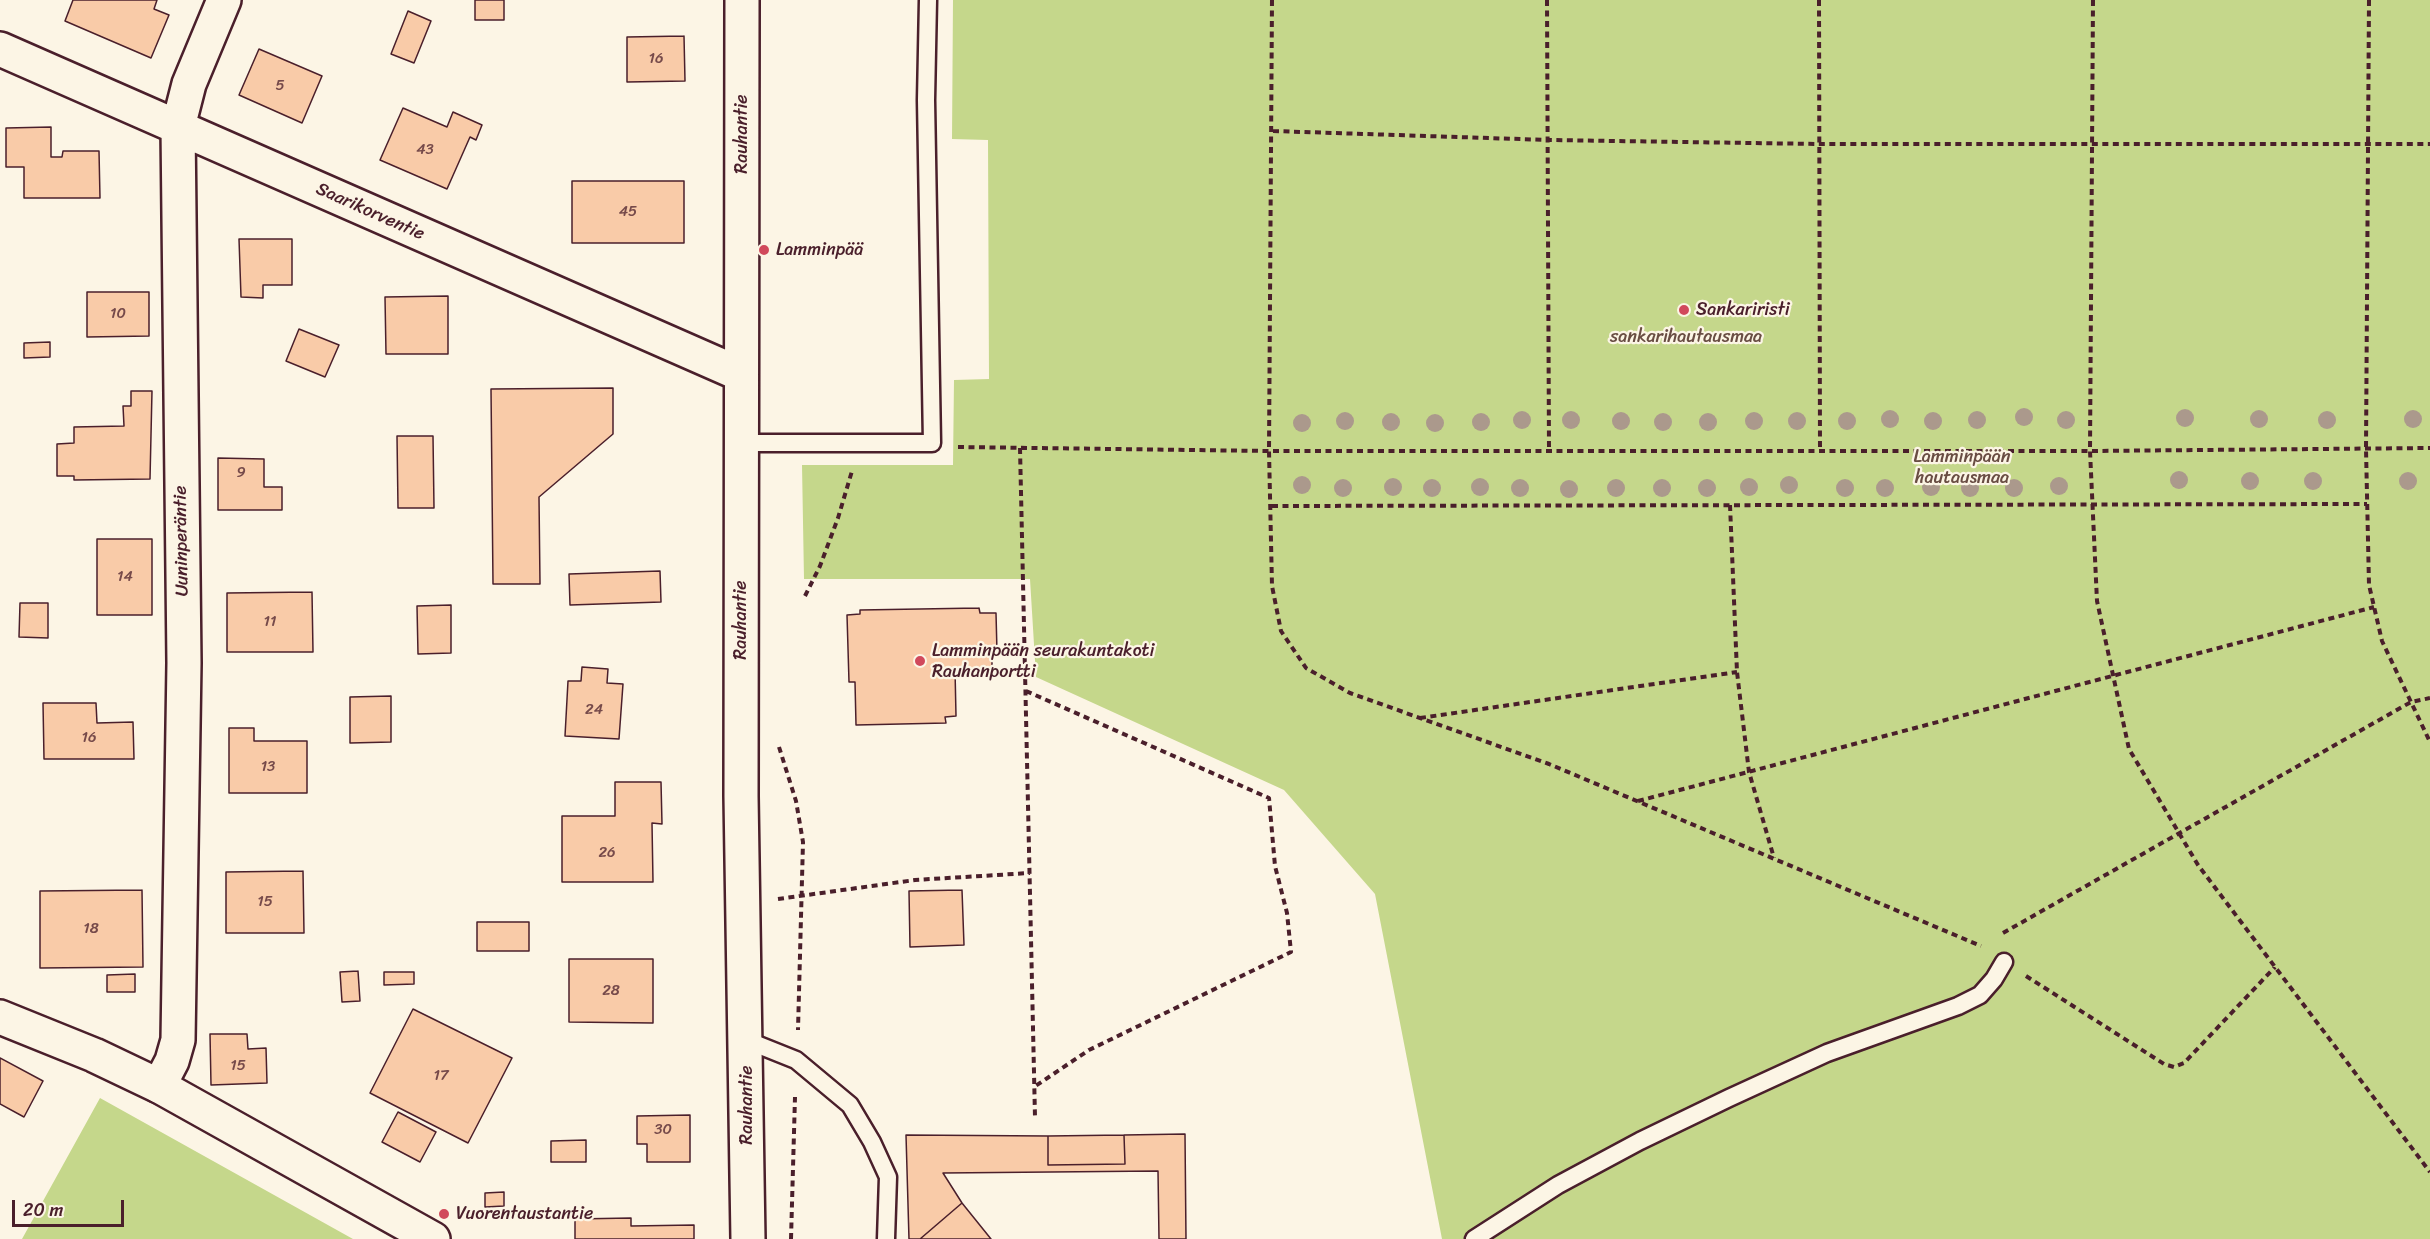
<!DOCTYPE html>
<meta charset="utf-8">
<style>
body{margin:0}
#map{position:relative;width:2430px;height:1239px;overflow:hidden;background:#fcf5e5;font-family:Sriracha,sans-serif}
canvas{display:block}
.scale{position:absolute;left:12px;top:1200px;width:112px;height:27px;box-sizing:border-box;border:3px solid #4a1f2b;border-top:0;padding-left:8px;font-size:18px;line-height:21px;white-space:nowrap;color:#4a1f2b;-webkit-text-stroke:4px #fcf5e5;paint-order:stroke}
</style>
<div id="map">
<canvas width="2430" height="1239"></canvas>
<div class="scale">20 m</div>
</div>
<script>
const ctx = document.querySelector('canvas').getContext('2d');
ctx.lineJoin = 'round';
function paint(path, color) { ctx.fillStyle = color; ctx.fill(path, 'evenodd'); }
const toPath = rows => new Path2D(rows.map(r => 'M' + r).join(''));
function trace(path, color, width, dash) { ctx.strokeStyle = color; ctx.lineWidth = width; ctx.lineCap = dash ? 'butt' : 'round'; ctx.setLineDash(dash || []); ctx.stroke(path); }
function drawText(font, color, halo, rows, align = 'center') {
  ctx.font = font + ' Sriracha,sans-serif'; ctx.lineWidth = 4.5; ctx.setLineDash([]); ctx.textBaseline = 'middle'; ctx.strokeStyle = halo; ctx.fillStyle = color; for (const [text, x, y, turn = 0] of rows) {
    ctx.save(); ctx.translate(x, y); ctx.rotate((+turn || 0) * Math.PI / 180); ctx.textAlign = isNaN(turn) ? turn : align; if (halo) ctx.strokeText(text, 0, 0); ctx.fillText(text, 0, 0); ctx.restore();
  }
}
paint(toPath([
 [953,0,2430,0,2430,1239,1442,1239,1375,894,1284,790,1036,677,1030,579,804,579,802,465,953,465,954,380,989,379,988,140,952,139],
 [100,1098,353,1239,22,1239]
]), '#c5d78b');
const building = toPath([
 [73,0,157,0,154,9,169,15,151,58,65,21,73,0],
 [475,0,504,0,504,20,475,20,475,0],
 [408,11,431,21,414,63,391,54,408,11],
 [684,36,685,81,627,82,627,37,684,36],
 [259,49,322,76,302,123,239,95,259,49],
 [403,108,447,127,453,112,482,125,476,140,470,137,447,189,380,160,403,108],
 [51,127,51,157,62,157,63,151,99,151,100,198,24,198,24,167,6,167,6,128,51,127],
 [572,181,684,181,684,243,572,243,572,181],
 [239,239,292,239,292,285,263,285,263,298,241,297,239,239],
 [87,292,149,292,149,336,87,337,87,292],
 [448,296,448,354,386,354,385,297,448,296],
 [299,329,339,345,325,377,286,361,299,329],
 [50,342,50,357,24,358,24,343,50,342],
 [613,388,613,434,539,497,540,584,493,584,491,389,613,388],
 [131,391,152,391,150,479,74,480,74,476,57,476,57,444,74,443,74,427,124,426,123,406,131,406,131,391],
 [397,436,433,436,434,508,398,508,397,436],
 [218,458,264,459,264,487,282,487,282,510,218,510,218,458],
 [97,539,152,539,152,615,97,615,97,539],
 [660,571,661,602,570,605,569,574,660,571],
 [312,592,313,652,227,652,227,593,312,592],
 [20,603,48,603,48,638,19,637,20,603],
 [451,605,451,653,418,654,417,606,451,605],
 [979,608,980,613,996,613,997,652,992,653,992,673,974,673,974,669,955,669,956,716,945,717,946,723,856,725,855,682,849,682,847,615,860,614,860,610,979,608],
 [582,667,608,669,607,683,623,684,619,739,565,736,568,681,581,681,582,667],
 [391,696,391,742,350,743,350,697,391,696],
 [43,703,96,703,97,723,133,722,134,759,44,759,43,703],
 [229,728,254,728,254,741,307,741,307,793,229,793,229,728],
 [615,782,661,782,662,824,652,823,653,882,562,882,562,816,615,816,615,782],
 [303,871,304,933,226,933,226,872,303,871],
 [142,890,143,967,40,968,40,891,142,890],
 [962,890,964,945,910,947,909,891,962,890],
 [477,922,529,922,529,951,477,951,477,922],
 [569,959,653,959,653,1023,569,1022,569,959],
 [358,971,360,1001,342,1002,340,972,358,971],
 [384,972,414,972,414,984,384,985,384,972],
 [135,974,135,992,107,992,107,975,135,974],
 [413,1009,512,1058,468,1143,370,1093,413,1009],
 [210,1034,247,1034,248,1049,266,1048,267,1083,211,1085,210,1034],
 [0,1058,43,1081,24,1117,0,1104,0,1058],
 [398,1112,436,1132,420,1162,382,1142,398,1112],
 [690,1115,690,1162,647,1162,647,1144,637,1144,637,1116,690,1115],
 [1185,1134,1186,1239,1159,1239,1158,1171,943,1173,962,1203,920,1239,909,1239,906,1135,1048,1136,1048,1165,1125,1164,1124,1135,1185,1134],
 [1124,1135,1125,1164,1048,1165,1048,1136,1124,1135],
 [586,1140,586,1162,551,1162,551,1141,586,1140],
 [504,1192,504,1206,485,1207,485,1193,504,1192],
 [962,1203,991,1239,920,1239,962,1203],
 [631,1218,631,1226,694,1225,694,1239,575,1239,575,1219,631,1218]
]);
paint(building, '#f9cba8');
trace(building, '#4a1f2b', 1.5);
const lane = toPath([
 [741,443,932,443,926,100,928,0],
 [746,1040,796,1060,850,1105,872,1142,888,1177,886,1239],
 [1474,1239,1558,1185,1640,1141,1729,1098,1827,1053,1958,1006,1980,995,1994,979,2004,962]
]);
const street = toPath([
 [742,0,741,796,748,1239],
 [0,49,740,374],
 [159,1086,172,1061,178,1040,184,663,178,127,189,84,224,0]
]);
const secondary = toPath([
 [0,1017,94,1055,159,1086,433,1239]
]);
trace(lane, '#4a1f2b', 21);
trace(street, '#4a1f2b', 38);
trace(secondary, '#4a1f2b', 38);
trace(toPath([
 [1272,0,1269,451,1272,586,1281,631,1306,668,1350,693,1549,764,1981,946],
 [1547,0,1549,450],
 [1819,0,1820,451],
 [2093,0,2090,451,2097,601,2129,749,2198,865,2430,1172],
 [2369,0,2366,449,2369,585,2382,641,2430,742],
 [1273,131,1549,140,1819,144,2430,144],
 [958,447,1269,451,2090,451,2430,448],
 [1020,448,1035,1117],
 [1730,505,1737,672,1749,772,1774,858],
 [1272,506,2367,504],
 [805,596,820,566,838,518,852,471],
 [1026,691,1269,798,1275,866,1287,913,1291,952,1089,1050,1034,1087],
 [1420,718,1737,672],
 [779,747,796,801,803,842,798,1030],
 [1638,801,2374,607],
 [778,899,915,880,1030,873],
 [2003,933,2411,702,2430,698],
 [2026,976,2164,1064,2174,1067,2184,1063,2275,967],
 [791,1239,795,1097]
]), '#4a1f2b', 4, [6, 4.5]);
trace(lane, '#fcf5e5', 16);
trace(street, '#fcf5e5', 33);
trace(secondary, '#fcf5e5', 33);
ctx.fillStyle = '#ab998c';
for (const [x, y] of [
 [2024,417],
 [2185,418],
 [1890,419],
 [2259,419],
 [2413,419],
 [1522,420],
 [1571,420],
 [1977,420],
 [2066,420],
 [2327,420],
 [1345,421],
 [1621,421],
 [1754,421],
 [1797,421],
 [1847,421],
 [1933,421],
 [1391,422],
 [1481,422],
 [1663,422],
 [1708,422],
 [1302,423],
 [1435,423],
 [2179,480],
 [2250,481],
 [2313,481],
 [2408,481],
 [1302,485],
 [1789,485],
 [2059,486],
 [1393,487],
 [1480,487],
 [1749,487],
 [1931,487],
 [1343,488],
 [1432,488],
 [1520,488],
 [1616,488],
 [1662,488],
 [1707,488],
 [1845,488],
 [1885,488],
 [1970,488],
 [2014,488],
 [1569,489]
]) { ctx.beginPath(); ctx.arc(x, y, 9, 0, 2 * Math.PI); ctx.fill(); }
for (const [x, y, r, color] of [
 [764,250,6,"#d1495b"],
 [1684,310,6,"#d1495b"],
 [920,661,6,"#d1495b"],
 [444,1214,6,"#d1495b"]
]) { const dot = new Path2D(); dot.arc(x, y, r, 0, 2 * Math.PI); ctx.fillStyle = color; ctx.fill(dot); trace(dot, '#fcf5e5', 2); }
drawText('15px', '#764a4a', null, [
 ["16",656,59],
 ["5",280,86],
 ["43",425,150],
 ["45",628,212],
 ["10",118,314],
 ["9",241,473],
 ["14",125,577],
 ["11",270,622],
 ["24",594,710],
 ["16",89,738],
 ["13",268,767],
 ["26",607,853],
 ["15",265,902],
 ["18",91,929],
 ["28",611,991],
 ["15",238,1066],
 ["17",441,1076],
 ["30",663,1130]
]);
drawText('18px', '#4a1f2b', '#fcf5e5', [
 ["Rauhantie",742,134,-90],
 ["Saarikorventie",370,212,24],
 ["Uuninperäntie",182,541,-91],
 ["Rauhantie",741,620,-90],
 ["Rauhantie",747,1105,-90]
]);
drawText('18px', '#4a1f2b', '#fcf5e5', [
 ["Lamminpää",776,250],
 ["Sankariristi",1696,310],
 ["Lamminpään seurakuntakoti",932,651],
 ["Rauhanportti",932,672],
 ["Vuorentaustantie",456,1214]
], 'left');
drawText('18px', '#694d43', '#fcf5e5', [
 ["sankarihautausmaa",1686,337],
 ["Lamminpään",1962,457],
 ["hautausmaa",1962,478]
]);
</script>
